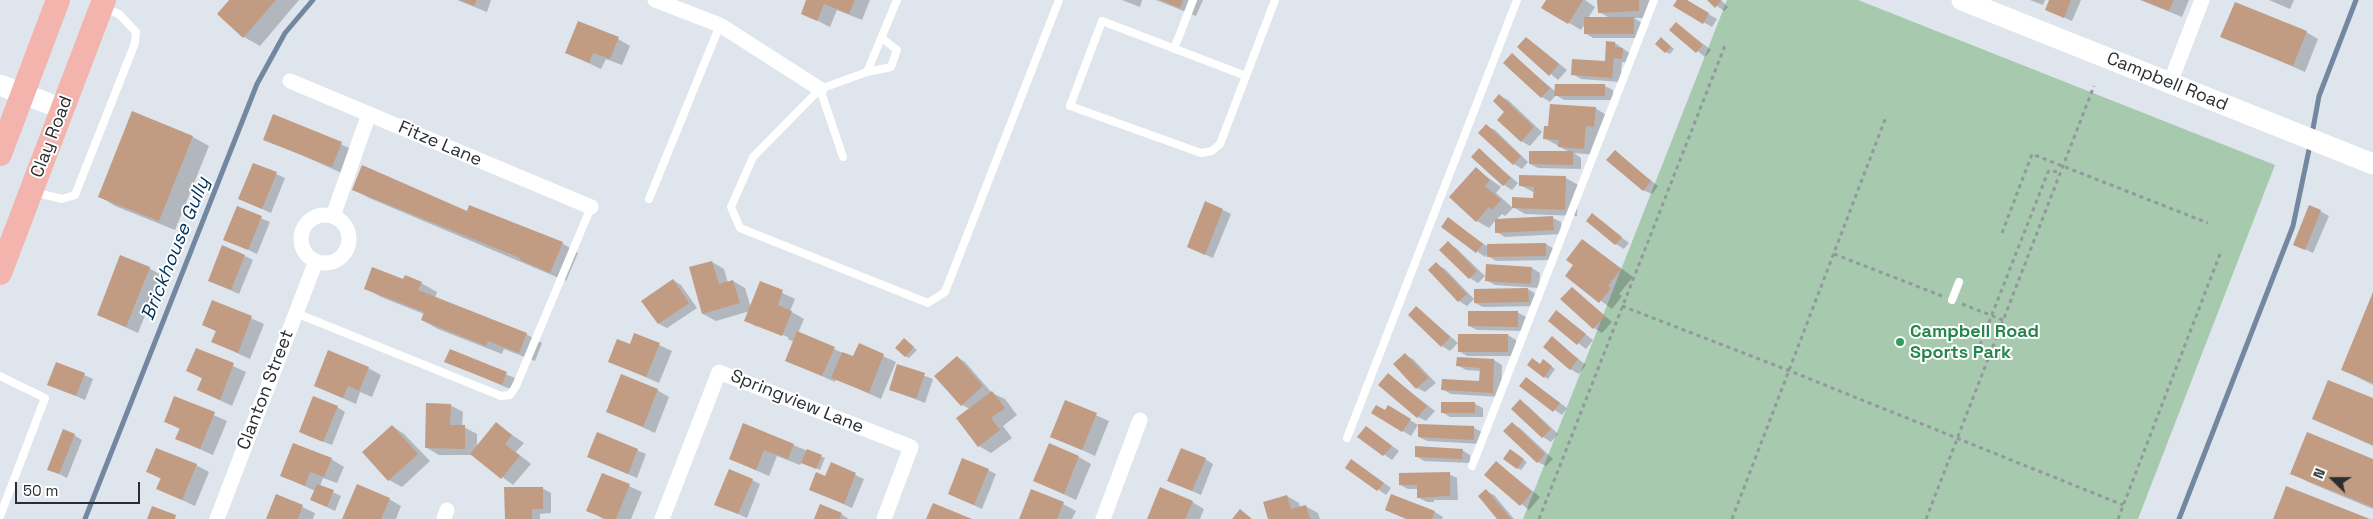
<!DOCTYPE html>
<style>
body{margin:0}
#map{position:relative;width:2373px;height:519px;overflow:hidden;background:#dee5ed;font-family:"Space Grotesk",sans-serif}
canvas{display:block}
.north{position:absolute;left:2308px;top:454px;width:50px;height:50px;-webkit-text-stroke:4px #fff;paint-order:stroke;rotate:292deg;font-size:14px;font-weight:700;line-height:20px;text-align:center;color:#2b2e30}
.north::after{content:'';display:block;margin:auto;width:18px;height:22px;background:#2b2e30;clip-path:polygon(50% 0,100% 100%,50% 72%,0 100%)}
.scale{position:absolute;left:15px;top:482px;width:125px;height:22px;box-sizing:border-box;border:2px solid #2b2e30;border-top:0;padding-left:6px;font-size:15px;line-height:18px;white-space:nowrap;color:#2b2e30;-webkit-text-stroke:4px #fff;paint-order:stroke}
</style>
<div id="map">
<canvas width="2373" height="519"></canvas>
<div class="north">N</div>
<div class="scale">50 m</div>
</div>
<script>
const ctx = document.querySelector('canvas').getContext('2d');
ctx.lineJoin = 'round';
function paint(path, color) { ctx.fillStyle = color; ctx.fill(path, 'evenodd'); }
const toPath = rows => new Path2D(rows.map(r => 'M' + r).join(''));
function trace(path, color, width, dash) { ctx.strokeStyle = color; ctx.lineWidth = width; ctx.lineCap = dash ? 'butt' : 'round'; ctx.setLineDash(dash || []); ctx.stroke(path); }
function drawText(font, color, halo, rows, align = 'center') {
  ctx.font = font + ' "Space Grotesk",sans-serif'; ctx.lineWidth = 4; ctx.setLineDash([]); ctx.textBaseline = 'middle'; ctx.strokeStyle = halo; ctx.fillStyle = color; for (const [text, x, y, turn = 0] of rows) {
    ctx.save(); ctx.translate(x, y); ctx.rotate((+turn || 0) * Math.PI / 180); ctx.textAlign = isNaN(turn) ? turn : align; if (halo) ctx.strokeText(text, 0, 0); ctx.fillText(text, 0, 0); ctx.restore();
  }
}
paint(toPath([
 [1727,0,1858,0,2275,165,2138,519,1523,519]
]), '#a7c9ae');
paint(toPath([
 [231,0,299,0,260,46,244,37,218,13],
 [457,0,491,0,487,12],
 [807,0,870,0,862,20,837,10,830,27,802,13],
 [1122,0,1142,0,1140,7],
 [1156,0,1203,0,1196,16],
 [1547,0,1585,0,1595,7,1588,18,1610,18,1599,12,1599,0,1651,0,1651,18,1634,18,1642,23,1642,38,1593,38,1585,33,1585,24,1581,30,1543,7],
 [1678,0,1684,0,1717,19,1712,27,1675,6],
 [1709,0,1721,0,1728,7,1724,11],
 [2030,0,2045,0,2043,5],
 [2051,0,2081,0,2072,21,2047,10],
 [2140,0,2189,0,2182,17],
 [2269,0,2294,0,2290,9],
 [1676,23,1711,50,1705,57,1671,30],
 [2306,32,2318,39,2305,72,2222,36],
 [618,39,630,46,622,65,606,59,601,69,567,53],
 [1665,41,1674,49,1670,54,1666,52],
 [1615,43,1631,54,1630,63,1622,62,1620,82,1581,79,1573,74,1606,62],
 [1536,45,1567,70,1558,80,1519,47],
 [1512,55,1556,92,1605,86,1613,90,1613,100,1564,100,1556,95,1550,102,1542,97,1504,63],
 [1500,96,1508,100,1542,132,1530,146,1521,141],
 [1595,108,1608,116,1606,133,1598,133,1596,155,1574,153,1581,158,1581,169,1538,168,1530,164,1571,153,1544,138,1550,127],
 [133,113,193,137,209,146,175,230,115,206,99,196],
 [274,115,354,150,344,174,265,139],
 [1486,126,1495,130,1528,162,1522,169,1514,164],
 [1479,150,1518,183,1512,190,1504,185],
 [1615,152,1658,186,1652,194,1643,190],
 [254,164,285,178,271,213,240,199],
 [1476,169,1501,187,1496,193,1513,208,1505,216,1502,214,1496,220,1553,218,1561,222,1562,234,1505,237,1497,232,1496,220,1489,228,1477,221,1451,197],
 [1566,178,1578,185,1577,216,1525,214,1513,207,1534,199,1535,193,1520,185],
 [353,189,467,212,562,243,578,253,566,281,369,198],
 [237,208,270,222,257,254,225,239],
 [1223,210,1231,214,1213,258,1188,247],
 [2320,211,2329,216,2313,253,2294,244],
 [1593,215,1629,243,1624,249,1616,244],
 [1456,224,1488,247,1546,244,1554,249,1554,260,1496,261,1488,256,1488,253,1485,257,1443,226],
 [1583,240,1633,277,1619,294,1622,296,1612,309,1566,275,1574,265],
 [1448,243,1456,248,1485,276,1478,283,1470,278,1441,250],
 [245,256,253,260,239,294,210,281],
 [712,262,724,269,728,283,733,281,745,288,751,308,761,283,795,299,790,311,804,319,798,333,854,358,859,345,896,362,881,399,836,379,835,382,786,360,794,342,788,339,788,337,757,325,757,327,746,320,750,311,716,321,703,314,690,268],
 [1436,264,1445,269,1474,299,1467,306,1459,301,1430,270],
 [149,268,161,275,138,333,98,315],
 [1532,268,1540,273,1539,288,1495,285,1486,280],
 [673,280,681,285,697,308,667,328,659,324],
 [404,281,421,283,437,292,435,298,526,334,542,343,535,361,504,349,502,354,438,329,422,320,424,314,381,297,365,288],
 [1572,288,1612,322,1602,333,1594,328],
 [1528,289,1536,294,1537,306,1483,307,1475,303],
 [2373,295,2373,385,2343,370],
 [213,301,264,324,250,359,213,342,217,332,204,324],
 [1417,307,1458,343,1450,351,1442,346,1409,315],
 [1517,312,1526,317,1526,331,1477,330,1469,326],
 [1557,312,1593,340,1586,349,1550,321],
 [635,334,672,351,659,383,609,361,630,346],
 [1508,335,1516,340,1516,356,1467,356,1459,351],
 [1552,338,1586,365,1579,374,1570,369],
 [905,340,917,350,909,358,905,356],
 [196,349,246,372,232,406,198,390,203,379,188,371],
 [450,351,515,378,510,389,446,361],
 [1405,355,1413,359,1436,383,1425,392,1417,388],
 [957,357,965,362,992,393,1005,399,1017,415,1003,426,1012,438,991,453,979,446,970,409,962,405],
 [1458,358,1494,360,1502,365,1501,397,1451,394,1442,389,1480,382,1481,371,1466,370,1457,365],
 [1543,361,1555,369,1548,379,1545,377,1540,365],
 [57,363,93,379,85,400,49,384],
 [898,365,933,379,925,403,890,389],
 [368,368,381,375,372,397,360,392,356,404,315,386],
 [1389,375,1435,411,1426,421,1418,417],
 [1534,384,1567,408,1562,415,1521,386],
 [657,390,669,397,655,433,608,411],
 [175,398,227,421,213,455,177,439,181,430,165,421],
 [2373,400,2373,446,2313,419],
 [1520,401,1528,406,1558,434,1551,442,1543,437,1513,409],
 [1066,402,1109,421,1095,456,1052,436],
 [1475,404,1483,408,1483,417,1450,417,1442,412],
 [450,405,463,412,462,426,477,434,477,447,496,424,524,443,516,452,531,464,513,485,473,455,439,455,427,448],
 [337,407,345,412,332,445,309,436],
 [1389,407,1418,425,1411,436,1372,412,1386,412],
 [1512,424,1520,428,1553,459,1546,466,1538,462],
 [744,425,825,458,820,470,802,462,800,465,777,456,769,476,730,459],
 [1419,425,1474,428,1482,432,1482,444,1427,441,1419,437],
 [392,426,404,434,430,461,402,487,389,480,364,452],
 [1366,427,1399,451,1392,460,1359,437],
 [598,434,646,454,637,478,588,457],
 [74,435,82,440,67,478,49,469],
 [1462,450,1470,455,1470,463,1424,461,1416,456],
 [1514,453,1527,462,1521,470,1517,468],
 [1079,457,1091,464,1076,500,1035,481],
 [331,459,344,467,337,483,323,478,320,486,341,496,335,511,312,500,315,491,281,475],
 [1205,459,1213,464,1201,495,1169,481],
 [1352,460,1391,488,1386,495,1347,467],
 [2373,460,2373,509,2308,482,2292,473],
 [1496,462,1540,497,1529,510,1485,475],
 [831,464,864,479,852,508,810,489,826,477],
 [196,465,209,472,195,506,158,489,161,479,148,472],
 [988,470,996,474,982,509,949,494],
 [602,474,642,492,631,519,603,519,588,510],
 [1449,474,1457,478,1458,500,1434,500,1434,502,1427,502,1419,498,1419,489,1408,489,1400,485],
 [752,480,760,484,747,518,716,504],
 [542,488,551,493,551,513,540,514,540,519,506,519],
 [1486,491,1494,495,1514,519,1499,519],
 [276,495,315,513,313,519,267,519],
 [1287,496,1299,503,1300,507,1305,506,1318,513,1320,519,1269,519],
 [1392,496,1435,512,1443,517,1442,519,1406,519,1394,514,1386,510],
 [389,499,401,506,396,519,344,519],
 [1192,502,1204,509,1200,519,1149,519],
 [1063,504,1076,511,1072,519,1020,519],
 [841,514,849,519,815,519]
]), '#0003');
trace(toPath([
 [2312,134,2319,96,2356,0],
 [85,519,257,84,285,33,313,0],
 [2179,519,2293,226,2310,145]
]), '#7388a0', 5);
paint(toPath([
 [229,0,276,0,243,38,217,14],
 [460,0,477,0,474,6],
 [806,0,855,0,849,14,824,4,817,21,801,14],
 [1160,0,1183,0,1180,8],
 [1546,0,1583,0,1568,24,1541,8],
 [1597,0,1639,0,1639,11,1598,13],
 [1677,0,1687,0,1709,13,1703,24,1673,6],
 [1707,0,1719,0,1721,1,1715,8],
 [2049,0,2071,0,2064,18,2045,10],
 [2142,0,2174,0,2169,11],
 [2235,2,2307,31,2293,66,2220,37],
 [1584,17,1634,17,1634,34,1584,34],
 [578,21,619,37,610,59,593,53,589,63,565,53],
 [1676,22,1703,45,1696,53,1669,30],
 [1526,37,1559,64,1549,76,1517,47],
 [1661,37,1671,47,1665,53,1655,44],
 [1606,41,1615,42,1615,47,1623,48,1622,59,1614,58,1612,78,1571,75,1572,59,1605,61],
 [1512,53,1550,88,1541,98,1503,63],
 [1555,84,1605,84,1605,96,1554,96],
 [1499,94,1534,127,1521,142,1497,120,1504,112,1493,101],
 [1550,104,1596,107,1594,127,1586,126,1584,149,1558,147,1559,140,1543,139,1544,126,1548,126],
 [132,111,193,136,159,221,98,197],
 [273,114,342,142,332,167,263,140],
 [1486,124,1521,156,1513,165,1478,133],
 [1479,148,1511,178,1503,186,1471,157],
 [1615,150,1651,181,1643,191,1606,160],
 [1529,151,1573,151,1573,165,1529,164],
 [253,163,277,172,262,209,238,199],
 [362,165,467,211,469,205,563,242,550,273,520,260,520,258,352,190],
 [1476,167,1490,180,1485,186,1501,200,1492,210,1489,207,1476,222,1449,197],
 [1519,175,1566,176,1565,210,1512,208,1512,197,1533,198,1534,187,1519,186],
 [1205,201,1223,209,1205,255,1187,247],
 [2309,205,2321,210,2305,250,2293,245],
 [237,206,262,216,248,250,223,240],
 [1592,213,1622,237,1615,245,1586,221],
 [1553,216,1554,230,1495,233,1495,219],
 [1448,217,1483,244,1476,253,1441,227],
 [1582,239,1621,269,1608,286,1611,288,1599,303,1565,276,1573,265,1566,260],
 [1448,241,1477,271,1469,279,1439,250],
 [1546,243,1546,256,1487,257,1487,244],
 [222,245,245,255,231,290,208,281],
 [120,255,150,267,126,327,97,315],
 [712,261,719,284,733,280,740,303,702,314,689,267],
 [1436,262,1467,294,1458,302,1428,270],
 [1486,264,1532,267,1531,284,1485,281],
 [372,267,403,279,405,275,422,282,418,290,527,333,519,353,488,341,486,346,421,320,424,312,364,289],
 [673,279,689,303,658,324,641,301],
 [760,281,783,290,778,305,792,311,782,336,744,321],
 [1572,287,1605,316,1593,329,1560,299],
 [1528,288,1529,302,1474,303,1474,289],
 [2373,292,2373,383,2341,370],
 [212,300,252,316,238,353,211,342,216,331,202,325],
 [1416,306,1450,337,1441,347,1408,315],
 [1556,310,1586,334,1577,345,1548,321],
 [1468,311,1518,311,1518,327,1468,326],
 [797,331,835,347,822,376,785,361],
 [634,333,660,343,646,377,608,362,617,339,630,344],
 [1458,334,1508,334,1508,352,1458,352],
 [1552,336,1578,359,1570,370,1543,347],
 [904,338,914,347,905,357,895,348],
 [859,343,884,354,869,393,831,378,842,352,853,356],
 [196,348,234,363,220,400,197,390,202,378,186,371],
 [450,349,507,372,502,385,444,362],
 [328,350,369,367,359,391,348,386,343,398,314,386],
 [1405,353,1428,378,1416,389,1393,364],
 [957,356,983,386,961,406,934,376],
 [1457,357,1494,359,1493,393,1441,390,1442,379,1479,381,1480,368,1456,366],
 [1532,358,1540,364,1543,359,1552,366,1544,378,1527,365],
 [56,362,85,373,76,396,47,385],
 [897,364,925,373,916,399,889,390],
 [1388,373,1427,406,1417,418,1378,385],
 [621,374,658,389,643,427,606,412],
 [1526,377,1560,403,1553,412,1519,386],
 [2328,380,2373,398,2373,445,2312,419],
 [992,391,1005,408,991,418,1000,430,978,447,956,418],
 [174,396,215,412,200,449,175,439,180,428,164,422],
 [313,396,338,406,323,442,299,432],
 [1520,399,1551,429,1542,438,1511,409],
 [1065,400,1097,413,1082,450,1050,437],
 [1441,402,1475,402,1475,413,1441,413],
 [426,403,451,404,450,425,465,425,465,449,425,448],
 [1376,405,1385,410,1388,405,1411,419,1402,432,1371,413],
 [496,422,512,435,505,444,520,456,501,479,470,454],
 [1512,422,1545,454,1537,463,1503,431],
 [743,423,794,444,788,459,764,450,756,470,729,459],
 [1418,424,1474,426,1474,440,1418,437],
 [392,425,418,454,388,481,362,452],
 [1366,426,1392,446,1383,456,1357,437],
 [63,429,75,434,59,474,47,470],
 [597,432,638,449,628,474,587,457],
 [2307,432,2373,459,2373,507,2290,474],
 [293,443,332,458,324,477,310,472,305,486,280,476],
 [1049,443,1079,456,1064,494,1033,481],
 [1415,446,1463,449,1462,459,1415,457],
 [156,448,197,464,182,500,156,489,161,478,146,472],
 [1181,448,1206,458,1192,491,1167,481],
 [807,449,822,455,816,469,801,463],
 [1510,449,1524,459,1517,469,1503,459],
 [962,458,989,469,974,505,948,494],
 [1351,459,1384,483,1377,491,1345,468],
 [1496,461,1532,492,1520,506,1484,475],
 [831,462,856,473,844,504,809,490,816,472,825,476],
 [729,469,753,479,738,514,714,505],
 [1450,472,1450,496,1417,498,1417,485,1399,485,1399,473],
 [602,473,630,484,616,519,606,519,586,511],
 [317,484,334,490,327,507,310,500],
 [357,484,390,498,381,519,342,519],
 [2286,486,2370,519,2273,519],
 [504,487,543,487,543,509,532,509,532,519,505,519],
 [1160,487,1193,501,1185,519,1147,519],
 [1031,489,1064,502,1057,519,1019,519],
 [1486,489,1511,519,1497,519,1478,496],
 [276,494,303,505,298,519,266,519],
 [1391,494,1435,511,1432,519,1407,519,1385,510],
 [1287,495,1291,509,1306,505,1310,519,1268,519,1263,502],
 [933,503,972,519,926,519],
 [820,504,842,513,839,519,814,519],
 [152,506,176,515,175,519,147,519],
 [1240,509,1252,519,1232,519]
]), '#c29b83');
trace(toPath([
 [2002,233,2032,154,2208,223],
 [1834,254,1942,296],
 [1962,304,2003,320],
 [1622,306,1790,371,2123,505],
 [1980,345,2048,172,2050,170,2060,173],
 [1539,519,1726,43],
 [1732,519,1886,117],
 [1926,519,2094,86],
 [2118,519,2220,254]
]), '#93989e', 3, [4, 4]);
trace(toPath([
 [897,0,867,72,820,89,753,157,731,207,740,228,928,303,945,292,1059,0],
 [1174,49,1193,0],
 [867,72,891,67,897,50,882,38],
 [1246,76,1102,21,1070,106,1201,153,1212,151,1220,144,1275,0],
 [820,89,843,157],
 [33,192,62,199,75,195,135,43,136,32,119,14,105,8],
 [649,199,720,25],
 [1952,300,1959,282],
 [296,313,501,396,510,395,516,386,591,207],
 [0,376,45,398,0,516],
 [1347,438,1517,0],
 [1472,466,1654,0]
]), '#fff', 8);
trace(toPath([
 [655,0,720,25,820,89],
 [290,81,591,207],
 [2170,83,2202,0],
 '301 239a24 24 0 1 1 48 0a24 24 0 1 1-48 0Z',
 [333,216,369,114],
 [217,519,316,261],
 [444,519,447,510],
 [662,519,719,372,911,447,884,519],
 [1103,519,1140,420]
]), '#fff', 15);
trace(toPath([
 [1962,0,2373,164],
 [0,85,63,109]
]), '#fff', 21);
trace(toPath([
 [0,154,58,0],
 [0,273,104,0]
]), '#f2b4ac', 24);
for (const [x, y, r, color] of [
 [1900,342,5,"#2e9e5b"]
]) { const dot = new Path2D(); dot.arc(x, y, r, 0, 2 * Math.PI); ctx.fillStyle = color; ctx.fill(dot); trace(dot, '#fff', 2); }
drawText('18px', '#2b2e30', '#fff', [
 ["Campbell Road",2167,82,22],
 ["Clay Road",52,137,-69],
 ["Fitze Lane",440,144,23],
 ["Clanton Street",266,390,-69],
 ["Springview Lane",797,402,22]
]);
drawText('bold 18px', '#27864d', '#fff', [
 ["Campbell Road",1910,332],
 ["Sports Park",1910,353]
], 'left');
drawText('italic 19px', '#02315a', '#fff', [
 ["Brickhouse Gully",176,249,-68]
]);
</script>
